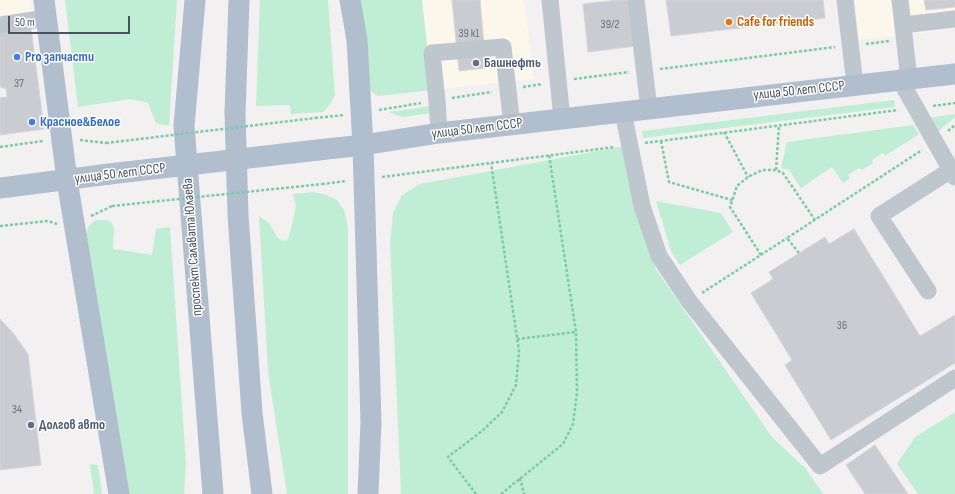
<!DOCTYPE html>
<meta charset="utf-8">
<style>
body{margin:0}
#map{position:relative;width:955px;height:494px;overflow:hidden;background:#f2f0f0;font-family:"Sofia Sans Condensed",sans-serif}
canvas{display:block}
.scale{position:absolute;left:8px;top:16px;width:122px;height:18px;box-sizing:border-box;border:2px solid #48535d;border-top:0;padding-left:5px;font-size:12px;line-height:14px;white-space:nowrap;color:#48535d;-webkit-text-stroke:3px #fff;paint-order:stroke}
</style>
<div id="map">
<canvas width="955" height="494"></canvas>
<div class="scale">50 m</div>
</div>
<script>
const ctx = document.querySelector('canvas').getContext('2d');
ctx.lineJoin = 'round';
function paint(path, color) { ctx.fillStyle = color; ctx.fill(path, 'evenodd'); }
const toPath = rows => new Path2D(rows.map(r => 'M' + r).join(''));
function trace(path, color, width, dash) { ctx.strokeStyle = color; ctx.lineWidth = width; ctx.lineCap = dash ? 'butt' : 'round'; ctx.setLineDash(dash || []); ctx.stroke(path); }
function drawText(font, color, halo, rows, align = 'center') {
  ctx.font = font + ' "Sofia Sans Condensed",sans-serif'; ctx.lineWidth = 3; ctx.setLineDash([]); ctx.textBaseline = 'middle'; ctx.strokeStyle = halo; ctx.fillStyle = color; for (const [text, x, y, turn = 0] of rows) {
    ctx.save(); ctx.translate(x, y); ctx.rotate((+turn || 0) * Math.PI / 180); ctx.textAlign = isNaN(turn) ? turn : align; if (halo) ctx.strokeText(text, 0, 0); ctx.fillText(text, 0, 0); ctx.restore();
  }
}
paint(toPath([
 [0,0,30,0,32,13,0,17],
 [422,0,524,0,534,79,432,90],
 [855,0,955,0,955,29,859,40]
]), '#fcf7eb');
paint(toPath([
 [65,0,177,0,169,126,156,123,148,103,131,99,78,107],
 [260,0,328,0,335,95,329,106,323,112,291,114,290,105,256,106],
 [356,0,422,0,432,90,378,96,370,90],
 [894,100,895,107,643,138,642,131],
 [431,106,432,113,404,117,396,115,389,112],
 [955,114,955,117,936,133,928,118],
 [913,125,919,134,885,156,883,153,872,160,873,163,862,170,859,168,848,175,850,178,843,183,832,167,801,188,789,170,781,168,787,142],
 [630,145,655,268,772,437,806,469,823,494,401,494,390,243,393,213,402,195,420,184],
 [314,192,326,195,337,200,344,210,348,226,348,494,287,494,268,372,259,216,269,223,278,238,284,241,288,239,291,229,296,206,293,194],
 [656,201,721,213,733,232,680,265,671,251],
 [95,220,105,220,111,222,114,228,113,249,152,255,156,229,170,227,186,465,184,494,128,494,84,242,88,227],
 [955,412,955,494,918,494,897,464,915,437],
 [90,464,98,465,102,494,94,494]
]), '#c0eed4');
const building = toPath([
 [452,0,480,0,486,68,459,71,452,0],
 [618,0,632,0,637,46,588,52,583,4,618,0],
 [666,0,823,0,825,18,671,36,666,0],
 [924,0,955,0,955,7,926,10,924,0],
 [31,28,44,129,0,135,0,98,7,97,6,88,1,88,0,81,0,33,31,28],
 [854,229,920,336,955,315,955,363,831,440,785,365,792,360,751,293,773,279,769,272,825,237,829,244,854,229],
 [0,319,13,333,28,354,41,465,0,470,0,319],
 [875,445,908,494,865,494,846,465,875,445]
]);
paint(building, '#caccd2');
trace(building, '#d4d6db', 1);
trace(toPath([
 [866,44,889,41],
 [660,69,835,47],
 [574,79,629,72],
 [523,87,542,84],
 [452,98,492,92],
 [933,106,955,103],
 [379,110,421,103],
 [315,118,344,115],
 [948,131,955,125],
 [724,132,748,177],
 [80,140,106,143],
 [661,141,669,182,732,200],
 [645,143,898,110],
 [0,147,43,141],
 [776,170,779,125],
 [382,177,615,147],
 [322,184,347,181],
 [91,216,112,206],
 [0,226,48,221,57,224],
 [799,253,787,238,922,150],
 [761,255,730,207,737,186,748,177,762,170,776,170,783,173,815,220],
 [702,293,787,238],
 [517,339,576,332],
 [520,478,524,494],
 [476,494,448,457,482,431,502,412,516,385,519,351,491,163],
 [501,494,563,444,573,424,577,393,576,332,549,155]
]), '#79cca6', 2.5, [3, 2]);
trace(toPath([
 [550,0,562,119],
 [636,0,649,109],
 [845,0,855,85],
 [900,0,909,79],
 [0,25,46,18],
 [903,25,955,19],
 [900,80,955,177],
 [623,112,642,206,659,256,689,301,820,466,955,378],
 [439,133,437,101,432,53,503,47,512,125],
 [928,291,879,216,951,170,955,170]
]), '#bec7ce', 17);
trace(toPath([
 [44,0,67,180,119,494],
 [195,0,184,126,213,494],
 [239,0,235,113,238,215,252,413,262,494],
 [350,0,357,40,363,145,371,422,368,494],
 [318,150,363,145,439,133,955,74],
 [0,188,109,174]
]), '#b1bece', 21);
trace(toPath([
 [106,143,315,118],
 [112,206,322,184]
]), '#79cca6', 2.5, [3, 2]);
trace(toPath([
 [109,174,318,150]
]), '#b1bece', 21);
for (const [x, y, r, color] of [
 [729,22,4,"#e8710a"],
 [17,57,4,"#3f7fe0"],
 [476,63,4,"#5c6f8a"],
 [32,122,4,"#3f7fe0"],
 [31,425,4,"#5c6f8a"]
]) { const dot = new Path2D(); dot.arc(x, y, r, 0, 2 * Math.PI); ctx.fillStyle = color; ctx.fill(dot); trace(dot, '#fff', 1.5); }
drawText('12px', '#68717a', null, [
 ["39/2",610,25],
 ["39 к1",469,34],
 ["37",19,84],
 ["36",842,326],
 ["34",17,410]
]);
drawText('bold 14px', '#c56008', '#fff', [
 ["Cafe for friends",737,22]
], 'left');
drawText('bold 14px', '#366cbe', '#fff', [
 ["Pro запчасти",25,57],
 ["Красное&Белое",40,122]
], 'left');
drawText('bold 14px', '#4e5e75', '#fff', [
 ["Башнефть",484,63],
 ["Долгов авто",39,425]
], 'left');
drawText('14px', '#48535d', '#fff', [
 ["улица 50 лет СССР",799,91,-6],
 ["улица 50 лет СССР",477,129,-7],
 ["улица 50 лет СССР",120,174,-7],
 ["проспект Салавата Юлаева",193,247,-94]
]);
</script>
